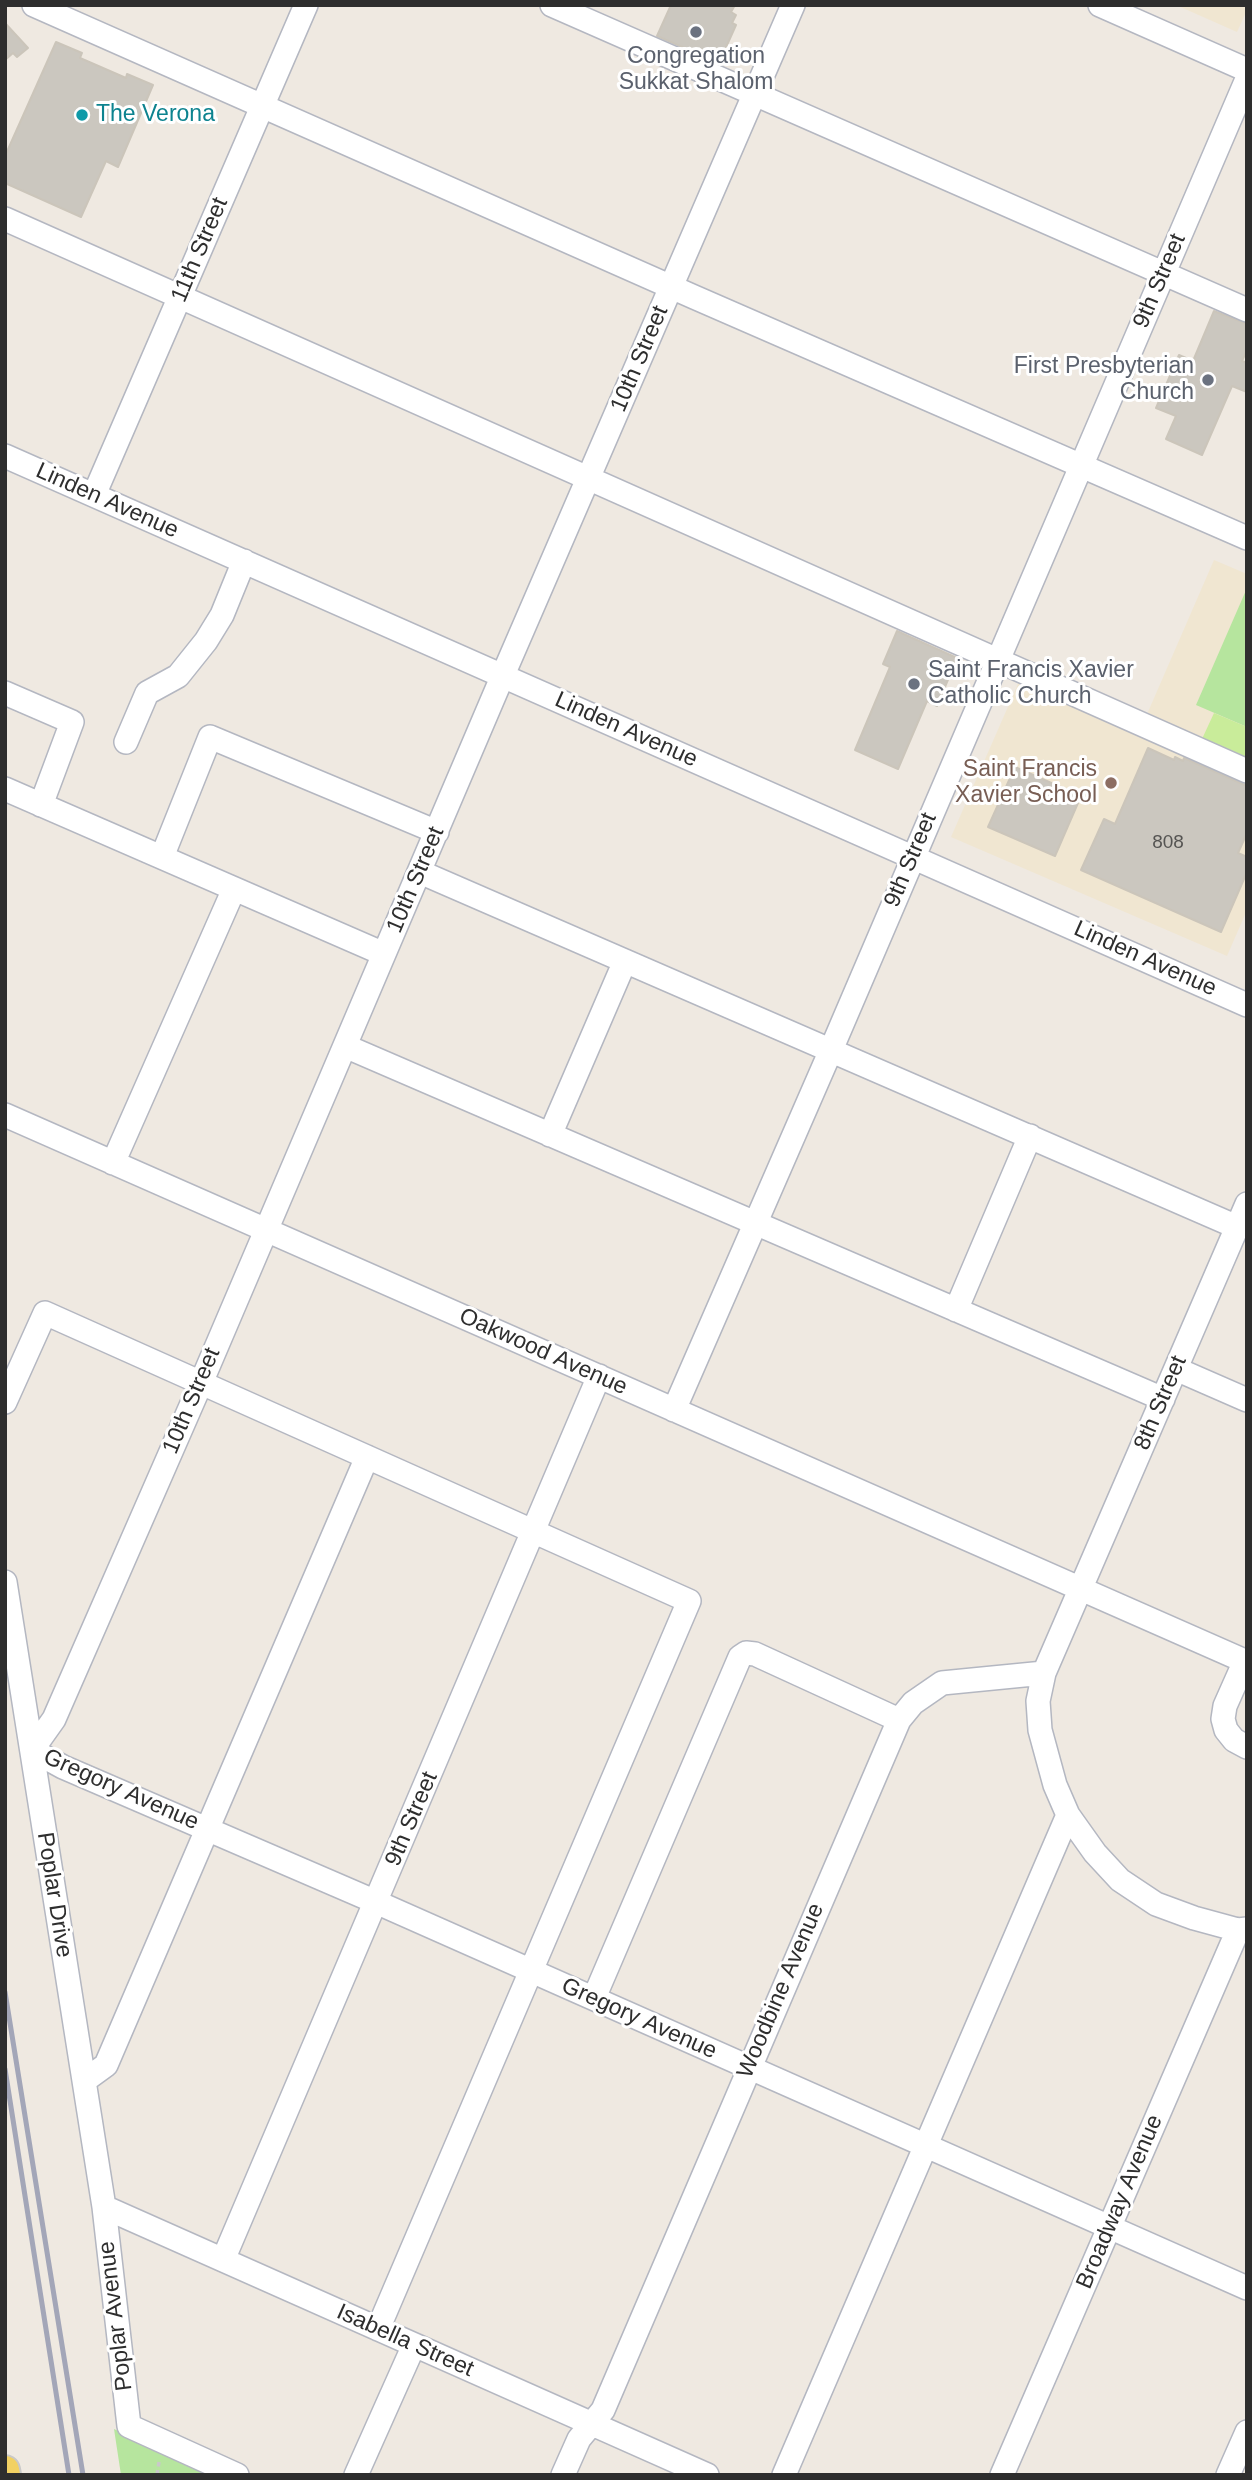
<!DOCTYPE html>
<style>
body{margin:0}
#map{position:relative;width:1252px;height:2480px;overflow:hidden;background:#efe9e1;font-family:Arial,sans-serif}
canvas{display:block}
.frame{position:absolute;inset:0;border:7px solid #2e2e2e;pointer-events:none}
</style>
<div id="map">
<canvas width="1252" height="2480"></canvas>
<div class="frame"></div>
</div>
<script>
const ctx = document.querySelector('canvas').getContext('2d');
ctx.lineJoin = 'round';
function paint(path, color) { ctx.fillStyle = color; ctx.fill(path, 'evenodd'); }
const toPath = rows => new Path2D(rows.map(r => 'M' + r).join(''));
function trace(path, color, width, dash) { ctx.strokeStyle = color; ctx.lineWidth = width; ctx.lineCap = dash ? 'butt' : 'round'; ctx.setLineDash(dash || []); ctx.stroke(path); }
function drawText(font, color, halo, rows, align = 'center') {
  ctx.font = font + ' Arial,sans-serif'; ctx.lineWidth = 6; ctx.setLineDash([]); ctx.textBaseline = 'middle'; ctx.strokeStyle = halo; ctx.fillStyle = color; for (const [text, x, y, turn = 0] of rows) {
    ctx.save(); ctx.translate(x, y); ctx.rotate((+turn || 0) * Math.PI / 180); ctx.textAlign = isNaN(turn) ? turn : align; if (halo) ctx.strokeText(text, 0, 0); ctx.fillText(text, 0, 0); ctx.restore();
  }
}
paint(toPath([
 [1176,5,1247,5,1247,10,1237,32],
 [1214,560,1247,574,1247,910,1227,956,951,837,1021,677,1141,728]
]), '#f0e6d1');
paint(toPath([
 [1247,588,1247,727,1196,705],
 [114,2429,142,2442,217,2475,121,2475]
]), '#b6e59e');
paint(toPath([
 [1214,713,1247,727,1247,758,1202,739]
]), '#c9ec9a');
const building = toPath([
 [671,5,735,5,731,12,736,15,732,23,736,25,719,63,657,36,671,5],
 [5,23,28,48,17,57,13,53,5,60,5,23],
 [56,42,82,53,80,58,126,78,127,74,153,85,118,167,106,161,81,217,5,183,5,156,56,42],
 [1214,311,1247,324,1247,350,1242,361,1247,363,1247,392,1232,386,1202,455,1166,439,1176,416,1156,408,1179,355,1193,361,1214,311],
 [897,631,957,658,937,706,927,701,898,769,855,750,890,667,883,664,897,631],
 [1148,748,1174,760,1175,757,1183,761,1184,758,1247,786,1247,833,1238,853,1247,857,1247,872,1221,932,1081,870,1104,819,1115,824,1148,748],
 [1015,767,1081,796,1055,856,988,827,1015,767]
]);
paint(building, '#cbc7bf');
trace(building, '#cbc5ba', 2);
const minor = toPath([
 [34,5,694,297,1247,538],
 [552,5,1247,310],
 [793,5,503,675,201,1383,54,1719,32,1750,63,1767,376,1902,1247,2288],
 [1100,5,1247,70],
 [5,219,1247,771],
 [5,456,1247,1005],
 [94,495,306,5],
 [5,693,72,722,41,805],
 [126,742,147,693,178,676,206,641,222,615,244,561],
 [5,789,384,954],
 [162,857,210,737,437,832],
 [420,872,1237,1227],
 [345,1046,1163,1399],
 [5,1115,1247,1662],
 [550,1135,625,961],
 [113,1163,234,889],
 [1247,1204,1044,1673,1038,1701,1040,1730,1055,1785,1068,1815,1095,1853,1120,1880,1156,1904,1194,1918,1238,1930,1247,1929],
 [956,1310,1030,1136],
 [1176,1369,1247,1400],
 [5,1402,45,1313,689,1601,378,2329],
 [674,1410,831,1050,1247,79],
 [5,1582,104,2207,129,2426,237,2475],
 [1245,1661,1225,1706,1223,1719,1226,1730,1234,1740,1247,1747],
 [594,1998,740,1657,746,1653,755,1654,899,1720],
 [84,2081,106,2065,367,1457],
 [104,2207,707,2475],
 [223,2260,599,1376],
 [356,2475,414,2345],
 [563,2475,579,2439,603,2410,899,1720,913,1703,942,1683,1044,1673],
 [784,2475,1068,1815],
 [1002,2475,1238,1930],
 [1228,2475,1247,2432]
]);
const major = toPath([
 [5,2470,6,2475]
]);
trace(minor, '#b4b7c1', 26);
trace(major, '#c9c9c9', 32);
trace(toPath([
 [157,2475,159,2462]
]), '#c9c9c9', 3.5, [5, 3.5]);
trace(minor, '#fff', 23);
trace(major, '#f2d163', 28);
trace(toPath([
 [5,1992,83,2475],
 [5,2069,69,2475]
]), '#a3a6b8', 5);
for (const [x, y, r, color] of [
 [696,32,7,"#6b7280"],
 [82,115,7,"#0f9aa8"],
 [1208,380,7,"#6b7280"],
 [914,684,7,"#6b7280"],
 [1111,783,7,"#8d6e63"]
]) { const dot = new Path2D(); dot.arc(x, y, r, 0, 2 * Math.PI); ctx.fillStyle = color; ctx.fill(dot); trace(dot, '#fff', 2.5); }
drawText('19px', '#555452', null, [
 ["808",1168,843]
]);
drawText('23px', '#5b616d', '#fff', [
 ["Congregation",696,57],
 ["Sukkat Shalom",696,83],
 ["First Presbyterian",1194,367,"right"],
 ["Church",1194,393,"right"],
 ["Saint Francis Xavier",928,671,"left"],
 ["Catholic Church",928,697,"left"]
]);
drawText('23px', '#0d838f', '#fff', [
 ["The Verona",96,115]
], 'left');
drawText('23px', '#2e2e2e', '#fff', [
 ["11th Street",200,250,-67],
 ["9th Street",1160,281,-67],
 ["10th Street",640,359,-67],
 ["Linden Avenue",107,501,24],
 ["Linden Avenue",626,730,24],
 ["9th Street",911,860,-67],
 ["10th Street",416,880,-67],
 ["Linden Avenue",1145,959,24],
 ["Oakwood Avenue",543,1352,24],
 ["10th Street",192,1401,-67],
 ["8th Street",1161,1403,-67],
 ["Gregory Avenue",121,1790,24],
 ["9th Street",412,1819,-67],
 ["Poplar Drive",54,1895,81],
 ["Woodbine Avenue",781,1991,-67],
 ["Gregory Avenue",639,2019,24],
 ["Broadway Avenue",1120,2202,-67],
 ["Poplar Avenue",116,2316,-97],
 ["Isabella Street",405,2341,24]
]);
drawText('23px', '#785e54', '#fff', [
 ["Saint Francis",1097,770],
 ["Xavier School",1097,796]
], 'right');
</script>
